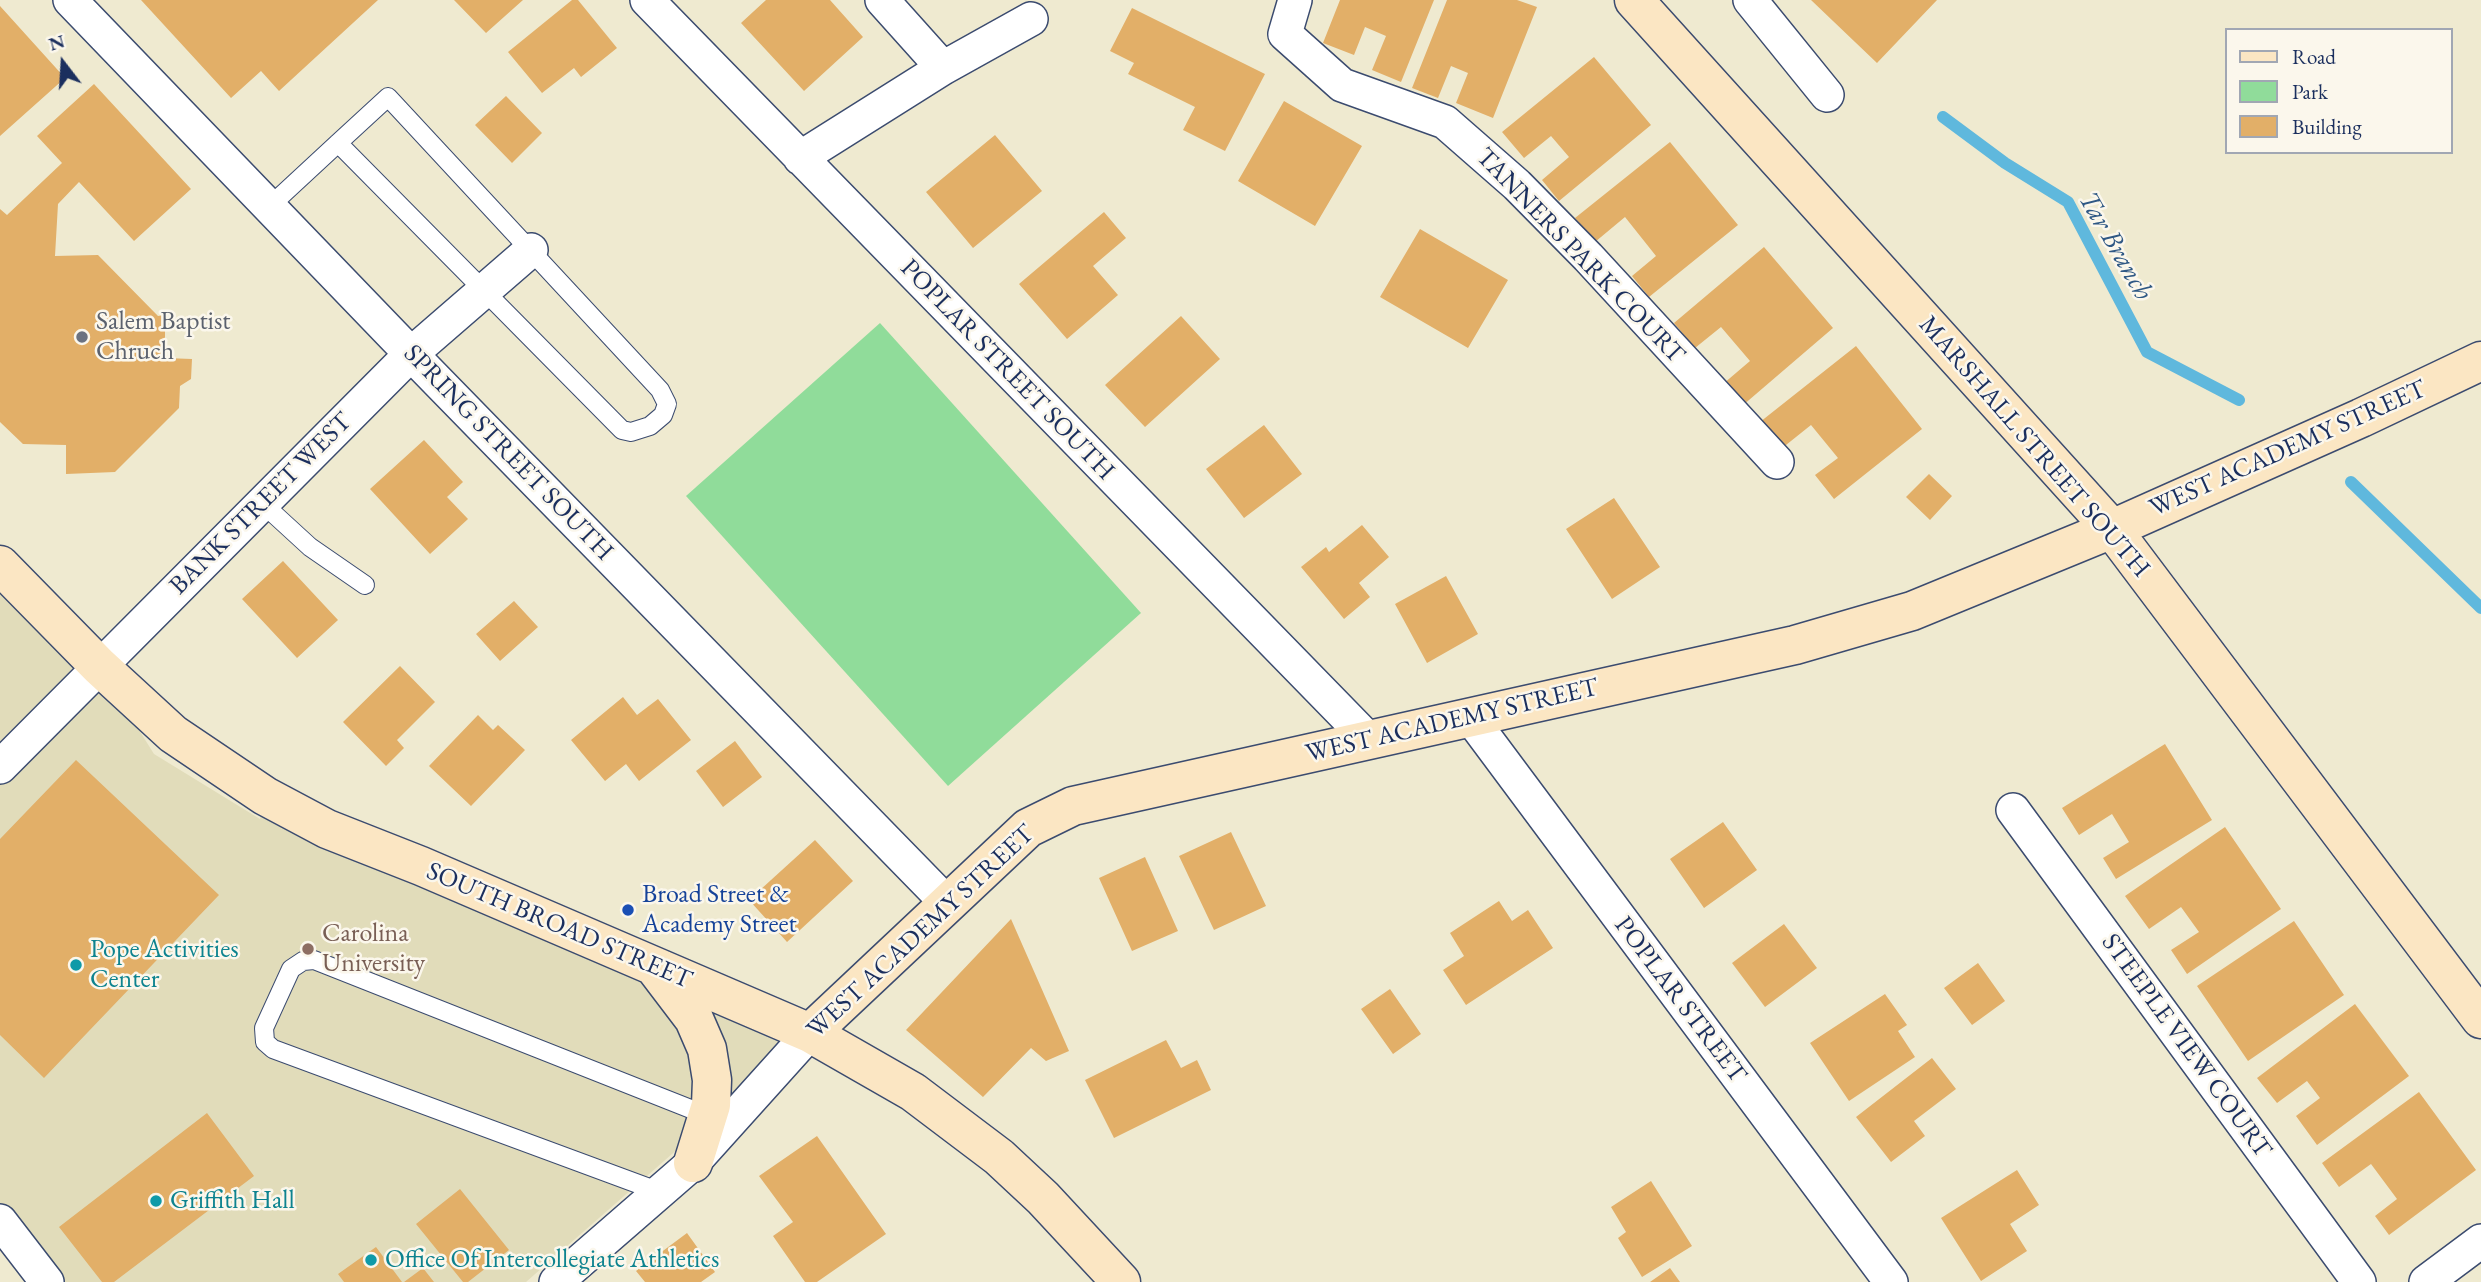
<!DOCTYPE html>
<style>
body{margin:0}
#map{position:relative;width:2481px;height:1282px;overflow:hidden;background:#efead0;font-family:"EB Garamond",serif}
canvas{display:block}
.legend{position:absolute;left:2225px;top:28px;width:228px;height:126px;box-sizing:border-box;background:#fbf7ec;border:2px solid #a1a7b3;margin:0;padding:9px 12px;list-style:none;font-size:21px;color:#1b2f5e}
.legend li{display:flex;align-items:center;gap:14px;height:35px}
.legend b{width:35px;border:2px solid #a1a7b3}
.north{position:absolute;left:28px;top:28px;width:70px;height:70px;-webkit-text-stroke:5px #fbf7ec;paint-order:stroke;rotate:343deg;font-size:19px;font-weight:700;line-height:28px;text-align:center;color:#1b2f5e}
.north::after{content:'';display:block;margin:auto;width:24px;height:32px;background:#1b2f5e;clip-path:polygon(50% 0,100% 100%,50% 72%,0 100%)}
</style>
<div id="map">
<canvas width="2481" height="1282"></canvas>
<ul class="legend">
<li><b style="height:9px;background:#fbe6c3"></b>Road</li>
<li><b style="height:19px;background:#90dc9a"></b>Park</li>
<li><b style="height:19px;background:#e2af68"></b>Building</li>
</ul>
<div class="north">N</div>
</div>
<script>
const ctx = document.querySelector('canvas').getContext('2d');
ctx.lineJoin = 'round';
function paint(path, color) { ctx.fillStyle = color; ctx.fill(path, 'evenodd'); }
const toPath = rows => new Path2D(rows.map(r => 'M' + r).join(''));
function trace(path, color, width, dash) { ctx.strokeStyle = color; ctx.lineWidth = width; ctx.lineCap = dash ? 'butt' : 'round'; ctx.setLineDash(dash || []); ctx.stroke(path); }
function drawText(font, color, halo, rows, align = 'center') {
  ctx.font = font + ' "EB Garamond",serif'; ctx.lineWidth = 5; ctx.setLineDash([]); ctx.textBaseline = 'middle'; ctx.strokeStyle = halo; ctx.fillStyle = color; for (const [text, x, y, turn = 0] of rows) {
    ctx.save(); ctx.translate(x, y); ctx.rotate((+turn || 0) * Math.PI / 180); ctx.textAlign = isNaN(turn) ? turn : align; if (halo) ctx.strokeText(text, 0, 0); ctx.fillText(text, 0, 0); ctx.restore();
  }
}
paint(toPath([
 [0,565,99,666,154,754,260,819,265,796,810,1033,526,1282,47,1282,0,1222]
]), '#e1dcba');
paint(toPath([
 [880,323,1141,613,948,786,686,496]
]), '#90dc9a');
trace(toPath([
 [1943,117,2005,163,2068,202,2147,352,2239,400],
 [2351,482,2481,608]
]), '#5fb8dd', 12);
paint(toPath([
 [141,0,378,0,279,91,261,71,231,98],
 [454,0,523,0,486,33],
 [572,0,578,0,617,48,581,77,574,68,542,93,508,52],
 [766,0,830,0,863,37,804,91,741,23],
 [1340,0,1434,0,1401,82,1372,70,1386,36,1365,27,1354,55,1323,43],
 [1447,0,1517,0,1537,7,1493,118,1456,103,1468,73,1451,66,1438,98,1412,88],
 [1811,0,1937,0,1877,63],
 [0,6,65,78,0,136],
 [1132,8,1265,74,1225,151,1183,130,1195,107,1128,74,1134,63,1110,51],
 [1594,57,1651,125,1559,201,1542,180,1569,157,1551,136,1524,158,1502,132],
 [94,84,191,189,134,241,79,182,58,204,55,256,98,255,158,316,165,315,165,358,192,359,191,379,180,386,179,408,115,472,66,474,66,445,23,444,0,422,0,209,7,215,62,163,37,136],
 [506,96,542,133,512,163,475,125],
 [1284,101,1362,146,1315,226,1238,181],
 [995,135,1042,191,973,248,926,192],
 [1670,142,1738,225,1649,297,1632,276,1656,256,1625,217,1595,242,1575,218],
 [1104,212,1126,238,1093,266,1118,295,1067,339,1019,284],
 [1420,229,1508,280,1468,348,1380,297],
 [1764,247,1833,328,1742,406,1723,384,1750,361,1721,327,1695,348,1674,323],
 [1181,316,1220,359,1145,427,1105,385],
 [1856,346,1922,429,1834,499,1815,475,1838,458,1811,425,1781,449,1760,422],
 [1264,425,1302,474,1244,518,1206,469],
 [424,440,463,482,447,497,468,519,430,554,370,489],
 [1929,474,1952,496,1930,520,1906,497],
 [1614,498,1660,567,1612,599,1566,529],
 [1362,525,1389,557,1359,583,1370,597,1344,619,1301,567,1326,547,1329,552],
 [283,561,338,620,297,658,242,599],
 [1446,576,1478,634,1427,663,1395,604],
 [514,601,538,627,500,661,476,634],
 [400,666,435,702,397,740,404,748,386,766,343,722],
 [623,697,637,715,658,699,691,740,639,781,626,764,605,781,571,740],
 [478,715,493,730,498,725,525,750,471,806,429,766],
 [735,741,762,777,723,807,696,771],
 [2165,744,2212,820,2116,879,2103,858,2129,842,2112,814,2079,835,2062,808],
 [76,760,219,895,44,1078,0,1035,0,839],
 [1723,822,1757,870,1704,908,1670,859],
 [2225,827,2281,909,2187,974,2171,950,2199,932,2181,907,2149,929,2125,896],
 [1231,832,1266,906,1214,930,1179,856],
 [815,840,853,881,787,942,749,900],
 [1145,857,1178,931,1132,951,1099,878],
 [1499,901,1512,921,1528,910,1553,948,1466,1005,1443,970,1464,956,1450,933],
 [1011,919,1069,1051,1046,1061,1031,1048,983,1097,906,1030],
 [2294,921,2344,995,2248,1061,2197,986],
 [1784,924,1817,968,1765,1007,1732,963],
 [1978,963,2005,1001,1972,1025,1944,988],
 [1390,989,1421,1034,1393,1054,1361,1009],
 [1885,994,1907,1025,1898,1031,1915,1057,1849,1101,1810,1043],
 [2355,1004,2409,1076,2317,1145,2296,1116,2320,1098,2307,1081,2277,1103,2257,1078],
 [1166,1040,1181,1068,1197,1060,1211,1090,1114,1138,1085,1080],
 [1932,1058,1956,1089,1914,1121,1925,1136,1891,1162,1856,1117],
 [2419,1092,2476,1170,2389,1235,2375,1216,2397,1199,2371,1164,2339,1187,2322,1163],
 [207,1113,254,1176,114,1282,102,1282,59,1227],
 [817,1136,886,1234,817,1282,805,1282,773,1236,793,1222,759,1176],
 [2017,1170,2039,1205,2010,1224,2027,1251,1981,1281,1941,1218],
 [1651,1181,1692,1246,1642,1277,1618,1238,1626,1232,1611,1207],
 [460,1189,509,1250,468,1282,463,1282,416,1224],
 [687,1233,715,1272,701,1282,645,1282,636,1271],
 [376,1247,402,1282,344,1282,338,1274],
 [423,1268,434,1282,404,1282],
 [1670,1268,1680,1282,1650,1282]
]), '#e2af68');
const lane = toPath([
 [270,206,338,143,388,97,660,390,667,404,663,415,650,426,631,432,622,430,338,143],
 [262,503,310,547,365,585],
 [660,1192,273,1049,265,1042,264,1028,291,969,303,961,314,960,711,1117]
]);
const street = toPath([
 [70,0,411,354,948,904],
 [647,0,1369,740],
 [882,0,943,68],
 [1295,0,1285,34,1342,85,1445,122,1517,185,1588,257,1777,462],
 [1750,0,1827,95],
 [800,158,943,68,1031,19],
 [1470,717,1891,1282],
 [0,767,411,354,531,250],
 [2013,810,2359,1282],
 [0,1221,47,1282],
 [556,1282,693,1163,810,1033],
 [2426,1282,2481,1241]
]);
const secondary = toPath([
 [1634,0,2112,529,2481,1019],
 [0,565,99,666,173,734,265,796,327,829,421,866,810,1033,913,1092,999,1157,1043,1198,1121,1282],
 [656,969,694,1019,707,1049,712,1080,711,1105,693,1163],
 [810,1033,1028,828,1073,806,1795,645,1912,611,2112,529,2361,418,2481,361]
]);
trace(lane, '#3b4b6f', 20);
trace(street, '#3b4b6f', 36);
trace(secondary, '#3b4b6f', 41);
trace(lane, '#fff', 18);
trace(street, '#fff', 33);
trace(secondary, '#fbe6c3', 38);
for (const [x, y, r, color] of [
 [82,337,7,"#6b7280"],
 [628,910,7,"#1a4fb4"],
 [308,949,7,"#8d6e63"],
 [76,965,7,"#0f9aa8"],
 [156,1201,7,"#0f9aa8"],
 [371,1260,7,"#0f9aa8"]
]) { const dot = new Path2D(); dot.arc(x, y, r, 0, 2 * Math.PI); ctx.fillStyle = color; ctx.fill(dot); trace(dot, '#fbf7ec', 2.5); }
drawText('26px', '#1b2f5e', '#fbf7ec', [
 ["TANNERS PARK COURT",1580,256,46],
 ["POPLAR STREET SOUTH",1007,370,46],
 ["MARSHALL STREET SOUTH",2034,447,49],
 ["WEST ACADEMY STREET",2288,449,-24],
 ["SPRING STREET SOUTH",508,453,46],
 ["BANK STREET WEST",261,504,-45],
 ["WEST ACADEMY STREET",1452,721,-13],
 ["SOUTH BROAD STREET",559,926,23],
 ["WEST ACADEMY STREET",921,932,-43],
 ["POPLAR STREET",1680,1000,53],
 ["STEEPLE VIEW COURT",2186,1046,54]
]);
drawText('26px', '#5b616d', '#fbf7ec', [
 ["Salem Baptist",96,322],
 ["Chruch",96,352]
], 'left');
drawText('26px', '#164399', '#fbf7ec', [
 ["Broad Street &",642,895],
 ["Academy Street",642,925]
], 'left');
drawText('26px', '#785e54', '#fbf7ec', [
 ["Carolina",322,934],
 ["University",322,964]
], 'left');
drawText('26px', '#0d838f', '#fbf7ec', [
 ["Pope Activities",90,950],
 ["Center",90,980],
 ["Griffith Hall",170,1201],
 ["Office Of Intercollegiate Athletics",385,1260]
], 'left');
drawText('italic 28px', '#2f5884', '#fbf7ec', [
 ["Tar Branch",2115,246,60]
]);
</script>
